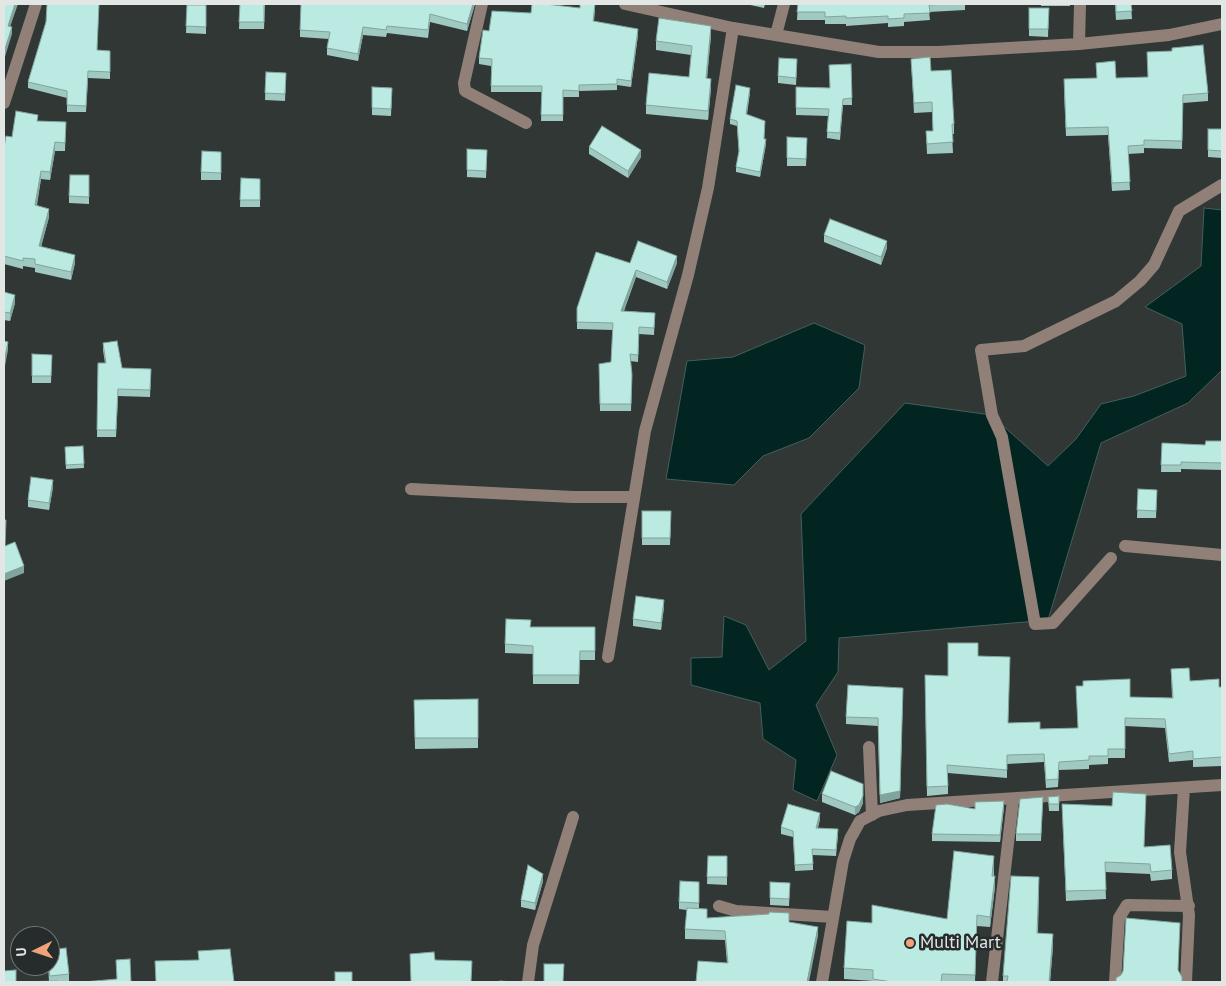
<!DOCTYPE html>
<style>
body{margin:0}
#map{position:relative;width:1226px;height:986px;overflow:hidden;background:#303735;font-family:"PT Sans",sans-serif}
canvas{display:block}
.frame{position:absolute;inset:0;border:5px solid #e2e6e5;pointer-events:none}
.north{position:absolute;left:10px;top:926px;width:50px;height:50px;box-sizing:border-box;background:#262c2b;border:1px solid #717675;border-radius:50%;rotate:266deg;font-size:14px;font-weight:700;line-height:20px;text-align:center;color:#e2e6e5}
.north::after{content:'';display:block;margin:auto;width:18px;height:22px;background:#f0a27a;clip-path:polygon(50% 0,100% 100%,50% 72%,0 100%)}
</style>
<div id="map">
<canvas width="1226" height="986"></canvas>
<div class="frame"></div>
<div class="north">U</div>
</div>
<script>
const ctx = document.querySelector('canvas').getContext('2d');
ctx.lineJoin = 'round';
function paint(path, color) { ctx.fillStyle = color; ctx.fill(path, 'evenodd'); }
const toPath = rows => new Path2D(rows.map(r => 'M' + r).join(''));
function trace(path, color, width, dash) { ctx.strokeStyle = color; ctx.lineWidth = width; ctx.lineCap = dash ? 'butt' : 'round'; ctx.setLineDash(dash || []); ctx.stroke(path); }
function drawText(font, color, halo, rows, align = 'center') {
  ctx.font = font + ' "PT Sans",sans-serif'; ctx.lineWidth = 5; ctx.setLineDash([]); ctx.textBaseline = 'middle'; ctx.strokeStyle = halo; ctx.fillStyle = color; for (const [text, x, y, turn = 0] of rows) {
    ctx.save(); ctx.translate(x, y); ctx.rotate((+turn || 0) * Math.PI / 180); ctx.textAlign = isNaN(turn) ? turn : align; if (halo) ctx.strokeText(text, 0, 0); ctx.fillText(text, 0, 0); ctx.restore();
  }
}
const water = toPath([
 [1204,208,1222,210,1222,370,1188,403,1101,443,1048,620,839,638,838,672,816,705,837,755,817,801,793,790,796,760,763,739,760,703,691,685,691,658,722,657,724,616,746,625,769,670,806,641,801,514,905,403,991,415,1048,466,1076,439,1101,404,1134,396,1186,376,1182,324,1145,307,1201,266,1204,208],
 [814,323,865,345,859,388,809,438,763,456,734,485,666,479,687,361,733,357,814,323]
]);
paint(water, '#022522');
trace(water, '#455f5c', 1);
trace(toPath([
 [482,4,464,83,465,91,526,123],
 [625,4,733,28,879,52,938,52,1079,44,1169,35,1222,24],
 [776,35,784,4],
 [1079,44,1080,4],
 [4,103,36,4],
 [411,489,573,497,634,497],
 [1125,546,1222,555],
 [1111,558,1053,623,1035,624,1002,437,992,415,981,350,1024,346,1116,301,1140,281,1154,265,1179,211,1222,185],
 [608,657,645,431,688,275,708,188,733,28],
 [869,747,872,815],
 [1184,788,1180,852,1189,915,1186,982],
 [719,906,736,911,833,917],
 [528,982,533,945,573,817],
 [822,982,843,861,850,839,860,821,879,811,907,805,1222,785],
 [992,982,1013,800],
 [1115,982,1119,918,1127,905,1189,906]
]), '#908078', 12);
paint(toPath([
 [240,4,265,4,264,29,239,29],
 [475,4,467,31,430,22,428,38,387,33,386,37,363,35,358,61,327,55,327,48,329,39,300,37,300,30],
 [746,4,765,4,764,8],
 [798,4,965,4,965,10,929,12,930,20,904,22,904,26,888,27,888,23,846,26,846,24,825,24,825,20,797,20],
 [1041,4,1070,4,1070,6,1041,6],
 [1115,4,1131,4,1132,19,1116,20],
 [187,5,206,5,206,34,186,33],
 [1029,8,1049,8,1048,37,1029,36],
 [595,10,594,21,638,35,631,87,617,85,617,90,579,91,579,97,563,97,563,121,541,121,542,92,491,92,491,66,479,64,479,58,489,31,531,13],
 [46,22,97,50,110,51,110,79,88,78,86,112,67,112,67,98,28,88,28,82],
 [711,35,707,79,711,88,708,120,646,114,646,105,689,77,691,55,656,50,656,41],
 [911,59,931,71,954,124,954,134,952,134,953,153,927,154,926,131,933,131,932,112,914,113],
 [1096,63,1116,78,1208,93,1208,101,1183,103,1182,149,1144,148,1144,153,1128,154,1130,190,1112,191,1108,135,1066,136,1064,87,1097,78],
 [851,64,852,105,843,105,840,140,827,138,828,116,796,115,796,87,829,88],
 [797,66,796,85,778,83,778,76],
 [266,72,286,73,285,101,265,100],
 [372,87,392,88,391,116,372,115],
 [750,93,747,114,764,139,766,144,760,177,736,172,736,167,739,152,737,126,730,124,730,119],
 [38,121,66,122,65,151,55,151,50,180,41,179,37,205,49,217,41,247,75,263,71,280,35,272,35,268,23,266,23,269,4,264,4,147,12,137],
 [1208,129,1222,129,1222,158,1208,157],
 [807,138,806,166,787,166,787,158],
 [589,147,641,157,628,178,589,154],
 [487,150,486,178,467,177,467,170],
 [221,152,221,180,201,180,201,172],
 [89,175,89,204,69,203,69,196],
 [241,178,260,179,260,207,240,207],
 [824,235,887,248,881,265,824,242],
 [630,263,677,263,667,289,636,277,624,311,655,313,654,335,639,334,638,362,630,361,632,375,631,411,600,411,599,364,611,362,613,330,577,329,577,308],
 [4,292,15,303,10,321,4,320],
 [103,343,122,368,151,369,150,397,118,396,116,437,97,437,98,363,105,363,103,350],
 [32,354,52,355,51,383,32,383],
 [1222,441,1222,470,1181,469,1181,472,1161,472,1162,443,1205,445],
 [83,446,84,468,66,469,65,447],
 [53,487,49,510,28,507,28,500],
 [1138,489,1157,490,1156,518,1137,518],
 [642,511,671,511,670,545,642,545],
 [664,607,661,630,633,626,633,619],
 [531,627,595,627,595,660,580,660,579,684,533,684,533,654,505,653,505,644],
 [978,656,1008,723,1040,729,1077,728,1130,697,1172,698,1171,669,1190,681,1219,687,1222,687,1222,766,1193,767,1193,760,1169,762,1165,728,1125,726,1125,758,1108,758,1108,764,1089,765,1089,769,1059,770,1058,787,1046,788,1044,762,1007,764,1007,778,948,773,948,794,927,796,925,675,948,676],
 [903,688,900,798,880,803,878,726,846,724,846,717],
 [478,699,478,748,415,749,414,700],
 [822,794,863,803,859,812,855,815,822,802],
 [1043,797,1041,841,1016,841,1016,834],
 [1048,797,1059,804,1059,811,1049,811],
 [1062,804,1144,847,1172,870,1172,879,1151,881,1150,874,1105,872,1106,899,1066,901],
 [1004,807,1000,842,932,841,932,834,975,809],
 [820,819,818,828,838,835,836,856,813,855,813,870,795,871,793,837,781,834,781,827],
 [708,856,727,856,727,885,707,884],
 [994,867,994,876,995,887,990,927,977,926,975,982,873,982,873,981,844,979,844,968,872,923,947,919],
 [543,881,535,910,521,907,521,900],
 [699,882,699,908,707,918,789,922,818,936,727,963,725,940,685,939,685,929,687,910,679,909,679,902],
 [770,882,790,883,789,906,770,905],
 [1039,889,1038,933,1053,946,1050,982,1003,982,1003,976],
 [48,966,50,966,69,974,69,981,58,982,16,982,49,981]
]), '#a0c9c2');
paint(toPath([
 [15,4,18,4,8,33,8,26],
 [473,4,475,4,467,31,467,24],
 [711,26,711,35,706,88,706,78],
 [12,27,12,34,4,60,4,52],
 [363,27,363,35,358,61,358,54],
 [638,29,638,35,631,87,631,81],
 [711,79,711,88,708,120,708,111],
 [766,139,766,144,760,177,760,172],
 [55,142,55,151,50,180,50,172],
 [641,150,641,157,628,178,628,171],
 [41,171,41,179,35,213,35,205],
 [49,209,49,217,39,254,39,246],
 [887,241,887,248,881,265,881,257],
 [75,255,75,263,71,280,71,272],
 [677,256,677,263,667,289,667,282],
 [636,270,636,277,621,318,621,311],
 [15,295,15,303,10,321,10,313],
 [8,342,8,350,4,371,4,362],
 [53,480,53,487,49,510,49,503],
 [24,566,24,573,4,581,4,574],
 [664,600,664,607,661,630,661,623],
 [903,688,900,798,880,803,880,795],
 [863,796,863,803,859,812,855,815,855,807],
 [1004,801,1004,807,1000,842,1000,835],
 [820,813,820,819,816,834,816,828],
 [994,856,994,867,992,887,992,876],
 [543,874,543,881,535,910,535,903],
 [995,876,995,887,990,927,990,917],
 [818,927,818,936,809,982,807,982],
 [1053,934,1053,946,1050,982,1049,982]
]), '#82a49e');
const building = toPath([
 [4,4,15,4,8,26,12,27,4,52,4,4],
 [47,4,99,4,97,50,110,51,110,72,88,71,86,106,67,105,67,91,28,82,46,22,47,4],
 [240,4,264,4,264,22,239,22,240,4],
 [301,4,473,4,467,24,430,14,428,30,387,26,386,30,363,27,358,54,327,48,330,32,300,30,301,4],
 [532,4,545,4,580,8,580,4,595,4,593,21,638,29,631,81,617,79,617,84,579,85,579,91,563,90,563,115,541,115,542,86,491,86,492,59,479,58,483,30,489,31,492,11,531,13,532,4],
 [798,4,945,4,929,5,930,13,904,14,904,18,888,19,888,16,846,18,846,16,825,17,825,12,797,12,798,4],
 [1116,4,1131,4,1132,11,1116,12,1116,4],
 [187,5,206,5,206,27,186,26,187,5],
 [1029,8,1049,8,1048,29,1029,29,1029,8],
 [659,18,711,26,706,78,711,79,708,111,646,105,649,73,689,77,692,46,656,41,659,18],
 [1203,45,1208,93,1183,95,1182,141,1144,140,1144,145,1128,146,1130,182,1112,183,1108,127,1066,128,1064,79,1097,78,1096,63,1115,61,1116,78,1148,77,1147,52,1172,51,1172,48,1203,45],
 [930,57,931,71,951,70,954,124,952,124,953,142,927,144,926,131,933,131,932,102,914,103,911,59,930,57],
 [779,58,797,59,796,78,778,76,779,58],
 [851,64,852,98,843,99,840,133,827,132,829,109,796,108,796,87,830,88,829,65,851,64],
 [266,72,286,73,285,94,265,93,266,72],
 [736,85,750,88,746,114,765,121,764,139,766,139,760,172,736,167,739,151,737,121,730,119,736,85],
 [372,87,392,88,391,109,372,108,372,87],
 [16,111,38,115,37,121,66,122,65,143,55,142,50,172,41,171,35,205,49,209,39,246,75,255,71,272,35,264,35,259,23,258,23,261,4,256,4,147,6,136,12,137,16,111],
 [602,126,641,150,628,171,589,147,602,126],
 [1208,129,1222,129,1222,151,1208,150,1208,129],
 [787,137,807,138,806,159,787,158,787,137],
 [467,149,487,150,486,171,467,170,467,149],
 [202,151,221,152,221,173,201,172,202,151],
 [70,175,89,175,89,197,69,196,70,175],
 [241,178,260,179,260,200,240,200,241,178],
 [830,219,887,241,881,257,824,235,830,219],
 [638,241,677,256,667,282,636,270,621,311,655,313,654,328,639,327,638,355,630,354,632,375,631,404,600,404,599,364,611,362,613,323,577,322,577,308,596,252,630,263,638,241],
 [4,292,15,295,10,313,4,312,4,292],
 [4,341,8,342,4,362,4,341],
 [117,341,122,368,151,369,150,390,118,389,116,430,97,430,98,363,106,363,103,343,117,341],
 [32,354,52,355,51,376,32,376,32,354],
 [1206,441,1222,441,1222,463,1181,462,1181,465,1161,465,1162,443,1205,445,1206,441],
 [83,446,84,464,66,465,65,447,83,446],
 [31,477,53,480,49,503,28,500,31,477],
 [1138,489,1157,490,1156,511,1137,510,1138,489],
 [642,511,671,511,670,538,642,538,642,511],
 [4,520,6,520,5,546,15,542,24,566,4,574,4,520],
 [636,596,664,600,661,623,633,619,636,596],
 [506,619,531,620,530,627,595,627,595,651,580,651,579,675,533,675,533,646,505,644,506,619],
 [948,643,978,643,978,656,1010,657,1008,723,1040,722,1040,729,1078,728,1076,686,1083,686,1083,681,1130,679,1130,697,1173,698,1171,669,1189,668,1190,681,1219,679,1219,687,1222,687,1222,757,1193,759,1193,751,1169,754,1165,719,1125,718,1125,749,1108,749,1108,756,1089,756,1089,760,1059,762,1058,779,1046,780,1044,754,1007,755,1007,770,947,765,948,786,927,787,925,675,948,676,948,643],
 [848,685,903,688,900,791,880,795,878,718,846,717,848,685],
 [478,699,478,738,415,738,414,700,478,699],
 [831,771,863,784,863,796,859,805,855,807,822,794,831,771],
 [1113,792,1146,794,1144,847,1170,845,1172,870,1151,872,1150,864,1105,862,1106,890,1066,891,1062,804,1112,806,1113,792],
 [1059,796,1059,804,1049,804,1048,797,1059,796],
 [1043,797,1041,834,1016,834,1020,799,1043,797],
 [1004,801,1000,835,932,834,936,805,947,804,975,809,975,802,1004,801],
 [788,804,820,813,816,828,838,829,836,850,812,849,813,864,795,865,793,831,781,827,788,804],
 [954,851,994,856,992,876,995,876,990,917,977,915,975,975,942,974,941,982,892,982,873,979,873,970,844,968,847,921,872,923,872,905,947,919,954,851],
 [708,856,727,856,727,877,707,877,708,856],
 [528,865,543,874,535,903,521,900,528,865],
 [1011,876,1039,877,1037,933,1053,934,1049,982,1007,982,1008,976,1003,976,1011,876],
 [680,881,699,882,699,903,679,902,680,881],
 [770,882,790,883,789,899,770,898,770,882],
 [687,908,707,909,707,918,769,914,769,912,789,913,789,922,818,927,807,982,696,982,698,961,728,963,725,931,685,929,687,908],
 [1126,918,1180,923,1178,970,1182,977,1182,982,1116,982,1116,978,1121,975,1123,971,1126,918],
 [66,948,69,974,50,976,48,966,50,966,50,950,66,948],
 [230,949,234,982,156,982,155,961,199,960,198,951,230,949],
 [434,952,435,960,472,961,471,982,411,982,410,954,434,952],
 [130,959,131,982,84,982,117,979,116,960,130,959],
 [544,964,564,964,563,982,544,982,544,964],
 [16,970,16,982,58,981,58,982,4,982,4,971,16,970],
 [335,972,352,972,352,982,335,982,335,972],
 [500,981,513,982,499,982,500,981]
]);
paint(building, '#baeae2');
trace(building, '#82a49e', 1);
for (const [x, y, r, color] of [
 [910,943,5,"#f0a27a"]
]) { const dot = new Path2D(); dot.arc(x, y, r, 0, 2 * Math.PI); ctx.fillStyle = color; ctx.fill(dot); trace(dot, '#262c2b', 2); }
drawText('18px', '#e2e6e5', '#262c2b', [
 ["Multi Mart",920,943]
], 'left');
</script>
